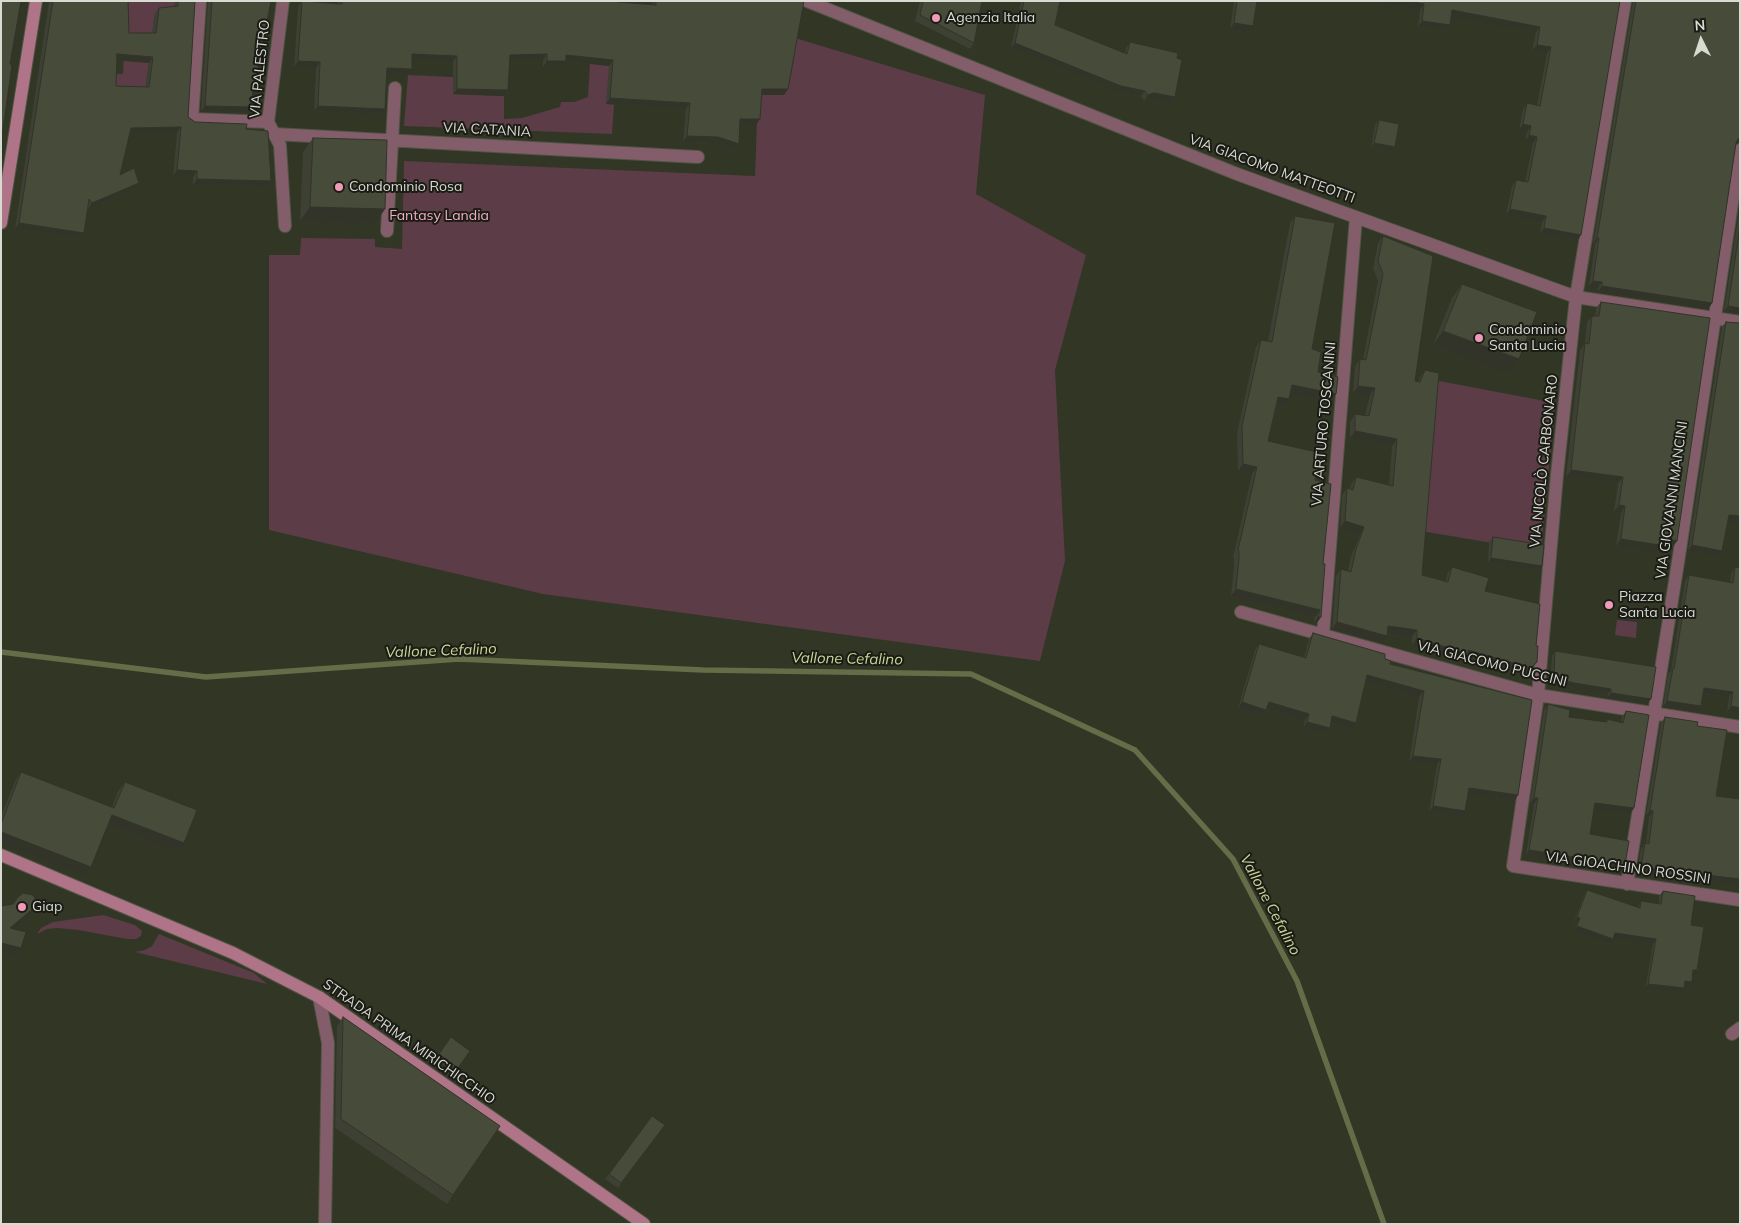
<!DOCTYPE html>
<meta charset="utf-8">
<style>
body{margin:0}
#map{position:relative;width:1741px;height:1225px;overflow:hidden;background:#323625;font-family:Mulish,sans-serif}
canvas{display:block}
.frame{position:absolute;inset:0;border:2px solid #d8dbd1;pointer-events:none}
.north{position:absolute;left:1676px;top:15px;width:50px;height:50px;-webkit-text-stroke:4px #1b1c15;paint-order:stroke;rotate:356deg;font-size:14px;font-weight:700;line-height:20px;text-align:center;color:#d8dbd1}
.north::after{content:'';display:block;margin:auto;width:18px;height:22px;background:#d8dbd1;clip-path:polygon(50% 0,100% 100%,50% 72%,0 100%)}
</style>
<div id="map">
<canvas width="1741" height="1225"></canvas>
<div class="frame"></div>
<div class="north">N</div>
</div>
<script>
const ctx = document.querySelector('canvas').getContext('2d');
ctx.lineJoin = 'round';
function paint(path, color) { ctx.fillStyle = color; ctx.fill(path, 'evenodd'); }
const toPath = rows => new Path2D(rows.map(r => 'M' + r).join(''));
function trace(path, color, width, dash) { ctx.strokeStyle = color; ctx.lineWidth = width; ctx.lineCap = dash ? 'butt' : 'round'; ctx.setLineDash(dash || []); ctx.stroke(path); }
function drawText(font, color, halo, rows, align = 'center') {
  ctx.font = font + ' Mulish,sans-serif'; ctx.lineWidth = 4; ctx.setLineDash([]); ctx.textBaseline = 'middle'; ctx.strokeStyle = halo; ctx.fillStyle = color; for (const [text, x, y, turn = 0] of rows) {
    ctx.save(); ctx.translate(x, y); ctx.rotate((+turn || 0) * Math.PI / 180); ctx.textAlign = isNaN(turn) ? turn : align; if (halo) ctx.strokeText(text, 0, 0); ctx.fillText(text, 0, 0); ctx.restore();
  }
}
paint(toPath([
 [124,1,175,1,174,12,155,13,145,93,113,91,113,74,123,74,125,33],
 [795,38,985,95,976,194,1086,255,1055,370,1065,561,1040,661,543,594,269,530,269,255,300,255,301,238,375,239,375,247,402,249,404,161,755,176,758,95],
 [591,46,610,46,614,105,612,134,404,126,408,75,453,77,453,94,504,96,504,119,522,118,560,107,561,102,574,102,588,97],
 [1434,380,1555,403,1541,551,1421,531],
 [1617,620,1637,622,1636,638,1615,635],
 [103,915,135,925,142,931,141,936,136,939,127,939,78,930,57,928,47,929,37,934,41,928,53,922],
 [159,934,254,973,267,984,135,952,145,950,152,946]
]), '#5c3c47');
trace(toPath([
 [1,652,206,677,459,659,703,670,971,674,1135,750,1233,859,1297,981,1384,1224]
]), '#656c48', 5.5);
const minor = toPath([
 [200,1,192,119,268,122],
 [283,1,268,122,280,145,285,226],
 [807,1,1237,174,1576,297,1740,322],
 [1625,1,1576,297,1557,475,1538,695,1513,866,1740,900],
 [274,134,698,157],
 [387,231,395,88],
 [1241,612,1538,695,1740,727],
 [1323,635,1356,217],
 [1627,884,1679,556,1740,150],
 [319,997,328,1043,325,1224],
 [1732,1034,1740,1028]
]);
const secondary = toPath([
 [1,223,36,1],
 [1,855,233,953,319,997,644,1224]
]);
trace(minor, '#505444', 14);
trace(secondary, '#505444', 14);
trace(minor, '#835e6a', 12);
trace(secondary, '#af7488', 12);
paint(toPath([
 [49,1,128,1,129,33,152,33,155,13,159,8,174,6,175,1,195,1,188,117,195,122,246,129,267,186,193,185,193,177,173,176,177,133,130,133,120,175,136,188,88,209,84,233,81,238,15,229],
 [117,60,149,63,146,87,116,86],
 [208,1,271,1,246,113,201,111],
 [302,1,338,4,338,1,617,1,617,2,653,5,653,1,804,1,784,95,762,95,756,125,740,125,739,144,735,150,714,143,683,142,686,109,606,104,609,66,566,61,562,66,543,67,543,60,509,60,508,90,504,96,453,94,453,61,412,60,412,69,408,75,386,74,385,109,381,115,314,111,316,68,294,67,298,7],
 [920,1,982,1,974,43,970,49,915,21],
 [1021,1,1060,1,1055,25,1125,53,1126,48,1130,42,1177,58,1171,103,1150,98,1144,101,1141,96,1117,91,1011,48],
 [1234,1,1257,1,1253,26,1249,32,1230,29],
 [1375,1,1620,1,1577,241,1540,234,1542,222,1506,215,1512,186,1516,180,1525,182,1533,143,1525,141,1527,132,1519,130,1523,109,1527,103,1537,105,1547,53,1532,50,1536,32,1451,16,1450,25,1446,30,1418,27,1420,10],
 [1633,1,1740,1,1736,144,1712,303,1708,309,1598,292,1598,288,1589,286,1595,244,1593,244],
 [1379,120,1395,147,1391,152,1371,148,1375,125],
 [313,138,375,224,300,221,303,152],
 [1740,206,1740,314,1724,311],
 [1295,216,1312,349,1318,372,1336,394,1331,401,1291,392,1289,399,1284,406,1277,405,1268,441,1315,480,1323,564,1321,617,1316,624,1313,624,1315,617,1231,596,1234,566,1234,558,1233,557,1252,474,1238,471,1237,433,1256,347,1261,340,1268,341,1290,223],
 [1383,236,1415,381,1418,382,1420,377,1425,370,1422,575,1446,581,1447,574,1452,567,1485,591,1536,646,1537,662,1526,675,1465,658,1463,661,1412,645,1412,637,1387,634,1382,643,1332,629,1336,576,1341,569,1348,571,1351,556,1360,535,1340,528,1342,495,1347,488,1350,489,1351,484,1356,477,1389,485,1392,446,1350,438,1350,422,1355,414,1365,416,1370,395,1353,393,1355,366,1360,359,1363,359,1378,281,1373,268,1378,243],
 [1462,284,1519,359,1509,374,1433,345,1452,298],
 [1601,302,1677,541,1667,554,1616,546,1621,513,1614,512,1618,483,1566,477,1580,350,1585,344,1587,322,1592,316,1595,316,1596,308],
 [1726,322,1728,521,1718,557,1688,551,1722,327],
 [1493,537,1542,566,1539,571,1488,563,1489,542],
 [1735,567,1740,714,1727,712,1729,697,1703,694,1697,712,1663,707,1668,674,1671,671,1685,581,1689,575,1730,582,1731,573],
 [1313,633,1385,659,1390,664,1532,700,1518,795,1514,801,1468,794,1461,817,1429,812,1437,765,1409,762,1419,697,1366,682,1352,729,1331,723,1330,728,1325,734,1303,728,1305,720,1267,709,1262,716,1238,708,1255,650,1259,644,1304,657,1309,639],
 [1555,651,1647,704,1607,698,1608,694,1571,688,1550,682,1552,656],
 [1548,704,1569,717,1605,722,1607,719,1621,722,1622,717,1626,711,1630,814,1594,808,1590,834,1621,871,1526,855,1534,804,1530,803,1544,710],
 [1665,717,1697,726,1740,885,1697,880,1694,885,1661,880,1662,876,1637,873,1641,849,1645,843,1646,843,1649,817,1646,816,1661,723],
 [21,772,112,807,118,791,125,782,178,852,108,825,85,876,1,844,1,816,15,781],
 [1587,890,1638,908,1641,901,1659,904,1659,896,1663,891,1691,925,1694,975,1692,975,1692,982,1689,987,1684,986,1681,993,1645,989,1653,944,1614,938,1610,944,1574,931,1577,923,1574,922,1584,895],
 [343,1017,500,1126,447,1204,335,1128,337,1026],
 [451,1037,470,1051,454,1073,436,1059],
 [652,1116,665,1125,618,1188,605,1179]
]), '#3d4032');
paint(toPath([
 [1375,1,1408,1,1424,4,1420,10],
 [1452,10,1540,27,1536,32,1448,16],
 [1422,21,1450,25,1446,30,1418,27],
 [1234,23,1253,26,1249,32,1230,29],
 [1015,43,1145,91,1141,96,1117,91,1011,48],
 [1537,45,1551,47,1547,53,1532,50],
 [117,54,153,57,149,63,113,60],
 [412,54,457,56,453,61,408,60],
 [547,54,543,60,506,60,510,55],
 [566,55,613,60,609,66,566,61,562,66,543,67,547,61],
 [298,61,320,62,316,68,294,67],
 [387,68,412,69,408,75,383,74],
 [457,89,508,90,504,96,453,94],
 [762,89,788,89,784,95,758,95],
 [1154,93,1175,97,1171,103,1150,98,1144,101,1148,95],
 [610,98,690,103,686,109,606,104],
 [205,106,250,107,246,113,201,111],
 [318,106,385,109,381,115,314,111],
 [740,119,760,119,756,125,736,125],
 [1523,124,1531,126,1527,132,1519,130],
 [181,127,177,133,127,133,131,128],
 [1529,135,1537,137,1533,143,1525,141],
 [687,136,718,137,739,144,735,150,714,143,683,142],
 [1740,138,1740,142,1734,145,1738,139],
 [1374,143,1395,147,1391,152,1371,148],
 [177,170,197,171,193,177,173,176],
 [197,179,271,181,267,186,193,185],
 [139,183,136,188,88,209,92,203],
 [310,207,385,209,375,224,300,221],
 [1510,209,1546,216,1542,222,1506,215],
 [19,223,84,233,81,238,15,229],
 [1544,228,1581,235,1577,241,1540,234],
 [1597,238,1599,238,1595,244,1593,244],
 [1593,281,1602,282,1598,288,1589,286],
 [1602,286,1712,303,1708,309,1598,292],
 [1728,306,1740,308,1740,314,1724,311],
 [1443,331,1519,359,1509,374,1433,345],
 [1292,385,1336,394,1331,401,1287,392],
 [1358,386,1375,388,1370,395,1353,393],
 [1278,397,1289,399,1284,406,1273,404],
 [1355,431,1397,439,1392,446,1350,438],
 [1243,464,1257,467,1252,474,1238,471],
 [1571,470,1623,477,1618,483,1566,477],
 [1619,505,1625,506,1621,513,1614,512],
 [1729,515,1740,516,1740,523,1725,521],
 [1345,521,1364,527,1360,535,1340,528],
 [1621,539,1673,540,1677,541,1667,554,1616,546],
 [1692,545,1722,551,1718,557,1688,551],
 [1491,558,1542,566,1539,571,1488,563],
 [1236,589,1320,610,1315,617,1231,596],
 [1318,617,1321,617,1316,624,1313,624],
 [1337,622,1387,636,1382,643,1332,629],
 [1388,626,1417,630,1412,637,1383,633],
 [1417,638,1468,650,1537,662,1526,675,1465,658,1463,661,1412,645],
 [1367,675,1424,691,1419,697,1363,681],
 [1554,677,1611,689,1608,694,1571,688,1550,682],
 [1704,688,1733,692,1729,697,1700,693],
 [1611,693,1651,699,1647,704,1607,698],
 [1667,701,1701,706,1697,712,1663,707],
 [1242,702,1266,710,1262,716,1238,708],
 [1269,702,1309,714,1305,720,1264,708],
 [1731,706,1740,708,1740,714,1727,712],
 [1332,716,1356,723,1352,729,1328,722],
 [1307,722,1330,728,1325,734,1303,728],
 [1413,756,1441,759,1437,765,1409,762],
 [1469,788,1518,795,1514,801,1465,794],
 [1534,798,1538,798,1534,804,1530,803],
 [1595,803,1634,808,1630,814,1591,808],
 [1433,806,1465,811,1461,817,1429,812],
 [1650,810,1653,811,1649,817,1646,816],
 [112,815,184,843,178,852,106,824],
 [1,832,91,867,85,876,1,844],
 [1529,850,1625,865,1621,871,1526,855],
 [1641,867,1666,870,1662,876,1637,873],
 [1665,874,1698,874,1740,879,1740,885,1697,880,1694,885,1661,880],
 [35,907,30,914,5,935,10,928],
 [1577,917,1580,918,1577,923,1574,922],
 [1577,926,1613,939,1610,944,1574,931],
 [1615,933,1656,939,1653,944,1612,938],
 [1,943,21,948,17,955,1,951],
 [1693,970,1697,970,1694,975,1689,975],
 [1685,981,1692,982,1689,987,1682,986],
 [1648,984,1684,988,1681,993,1645,989]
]), '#323429');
const building = toPath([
 [1,1,21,1,10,64,12,65,1,143,1,1],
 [53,1,128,1,129,33,156,33,159,8,178,6,178,1,195,1,188,117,195,122,247,124,246,129,268,131,271,181,197,179,197,171,177,170,181,127,131,128,120,175,134,168,139,183,92,203,89,199,84,233,19,223,53,1],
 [117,54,153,57,149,87,116,86,117,54],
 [212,1,271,1,250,107,205,106,212,1],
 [302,1,342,4,342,1,617,1,617,2,656,5,656,1,804,1,788,89,762,89,760,119,740,119,739,144,718,137,687,136,690,103,610,98,613,60,566,55,566,61,547,61,547,54,510,55,508,90,457,89,457,56,412,54,412,69,387,68,385,109,318,106,320,62,298,61,302,1],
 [923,1,982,1,974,43,920,15,923,1],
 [1024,1,1060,1,1055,25,1127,54,1130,42,1178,53,1177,58,1182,60,1175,97,1154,93,1148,95,1145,91,1121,86,1015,43,1024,1],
 [1237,1,1257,1,1253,26,1234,23,1237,1],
 [1408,1,1620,1,1581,235,1544,228,1546,216,1510,209,1516,180,1528,182,1537,137,1529,135,1531,126,1523,124,1527,103,1540,106,1551,47,1537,45,1540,27,1452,10,1450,25,1422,21,1424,4,1408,1],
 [1636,1,1740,1,1740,138,1738,139,1736,143,1712,303,1602,286,1602,282,1593,281,1599,238,1597,238,1636,1],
 [1379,120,1399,124,1395,147,1374,143,1379,120],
 [313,138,387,140,385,209,310,207,313,138],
 [1295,216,1335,223,1312,349,1321,352,1318,372,1338,377,1336,394,1292,385,1289,399,1278,397,1268,441,1321,453,1315,480,1331,484,1323,564,1325,564,1321,617,1318,617,1320,610,1236,589,1239,559,1239,551,1238,550,1257,467,1243,464,1242,426,1261,340,1272,342,1295,216],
 [1740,227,1740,308,1728,306,1740,227],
 [1383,236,1433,256,1415,381,1420,382,1425,370,1439,373,1422,575,1448,582,1452,567,1489,578,1485,591,1540,604,1536,646,1538,646,1537,662,1531,668,1468,650,1468,654,1417,638,1417,630,1388,626,1387,636,1337,622,1341,569,1351,572,1356,549,1364,527,1345,521,1347,488,1353,490,1356,477,1393,486,1397,439,1355,431,1355,414,1369,416,1375,388,1358,386,1360,359,1366,360,1383,274,1378,261,1383,236],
 [1462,284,1537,312,1519,359,1443,331,1462,284],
 [1601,302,1710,318,1677,541,1673,540,1672,547,1621,539,1625,506,1619,505,1623,477,1571,470,1585,343,1589,344,1592,316,1599,316,1601,302],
 [1726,322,1740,323,1740,516,1729,515,1722,551,1692,545,1726,322],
 [1493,537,1544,545,1542,566,1491,558,1493,537],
 [1735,567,1740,568,1740,708,1731,706,1733,692,1704,688,1701,706,1667,701,1673,668,1674,669,1689,575,1733,583,1735,567],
 [1313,633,1385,654,1385,659,1391,661,1390,664,1532,700,1518,795,1469,788,1465,811,1433,806,1441,759,1413,756,1424,691,1367,675,1356,723,1332,716,1330,728,1307,722,1309,714,1269,702,1266,710,1242,702,1259,644,1306,658,1313,633],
 [1555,651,1656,667,1651,699,1611,693,1611,689,1574,683,1554,677,1555,651],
 [1548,704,1570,710,1569,717,1607,722,1607,719,1623,723,1626,711,1649,715,1634,808,1595,803,1590,834,1629,841,1625,865,1529,850,1538,798,1534,798,1548,704],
 [1665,717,1698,722,1697,726,1727,730,1716,796,1740,799,1740,879,1698,874,1698,879,1665,874,1666,870,1641,867,1645,843,1649,844,1653,811,1650,810,1665,717],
 [21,772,114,808,125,782,197,810,184,843,112,815,91,867,1,832,1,824,21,772],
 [1587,890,1640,908,1641,901,1661,904,1663,891,1695,896,1691,925,1704,927,1697,970,1693,970,1692,982,1685,981,1684,988,1648,984,1656,939,1615,933,1613,939,1577,926,1580,918,1577,917,1587,890],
 [23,893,33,895,36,900,35,907,10,928,26,932,21,948,1,943,1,906,13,904,18,897,23,893],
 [343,1017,500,1126,453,1195,341,1119,343,1017],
 [451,1037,470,1051,458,1068,439,1054,451,1037],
 [652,1116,665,1125,621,1183,609,1174,652,1116]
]);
paint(building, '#474b3a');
trace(building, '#323429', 1);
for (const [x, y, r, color] of [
 [936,18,5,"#ef9ab8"],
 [339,187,5,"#ef9ab8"],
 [1479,338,5,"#ef9ab8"],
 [1609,605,5,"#ef9ab8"],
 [22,907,5,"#ef9ab8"]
]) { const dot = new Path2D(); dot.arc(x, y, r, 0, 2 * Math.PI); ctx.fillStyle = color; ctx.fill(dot); trace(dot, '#1b1c15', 2); }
drawText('14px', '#d8dbd1', '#1b1c15', [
 ["Agenzia Italia",946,18],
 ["Condominio Rosa",349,187],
 ["Condominio",1489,330],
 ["Santa Lucia",1489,346],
 ["Piazza",1619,597],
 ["Santa Lucia",1619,613],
 ["Giap",32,907]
], 'left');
drawText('14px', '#d8dbd1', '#1b1c15', [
 ["VIA PALESTRO",260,69,-84],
 ["VIA CATANIA",487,130,3],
 ["VIA GIACOMO MATTEOTTI",1272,169,20],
 ["VIA ARTURO TOSCANINI",1324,424,-85],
 ["VIA NICOLÒ CARBONARO",1544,461,-84],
 ["VIA GIOVANNI MANCINI",1672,500,-82],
 ["VIA GIACOMO PUCCINI",1492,664,14],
 ["VIA GIOACHINO ROSSINI",1628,868,8],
 ["STRADA PRIMA MIRICHICCHIO",409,1042,35]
]);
drawText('14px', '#f2aec5', '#1b1c15', [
 ["Fantasy Landia",439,216]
]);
drawText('italic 15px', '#c9d596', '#1b1c15', [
 ["Vallone Cefalino",441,651,-2],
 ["Vallone Cefalino",847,659,1],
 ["Vallone Cefalino",1270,905,62]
]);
</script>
